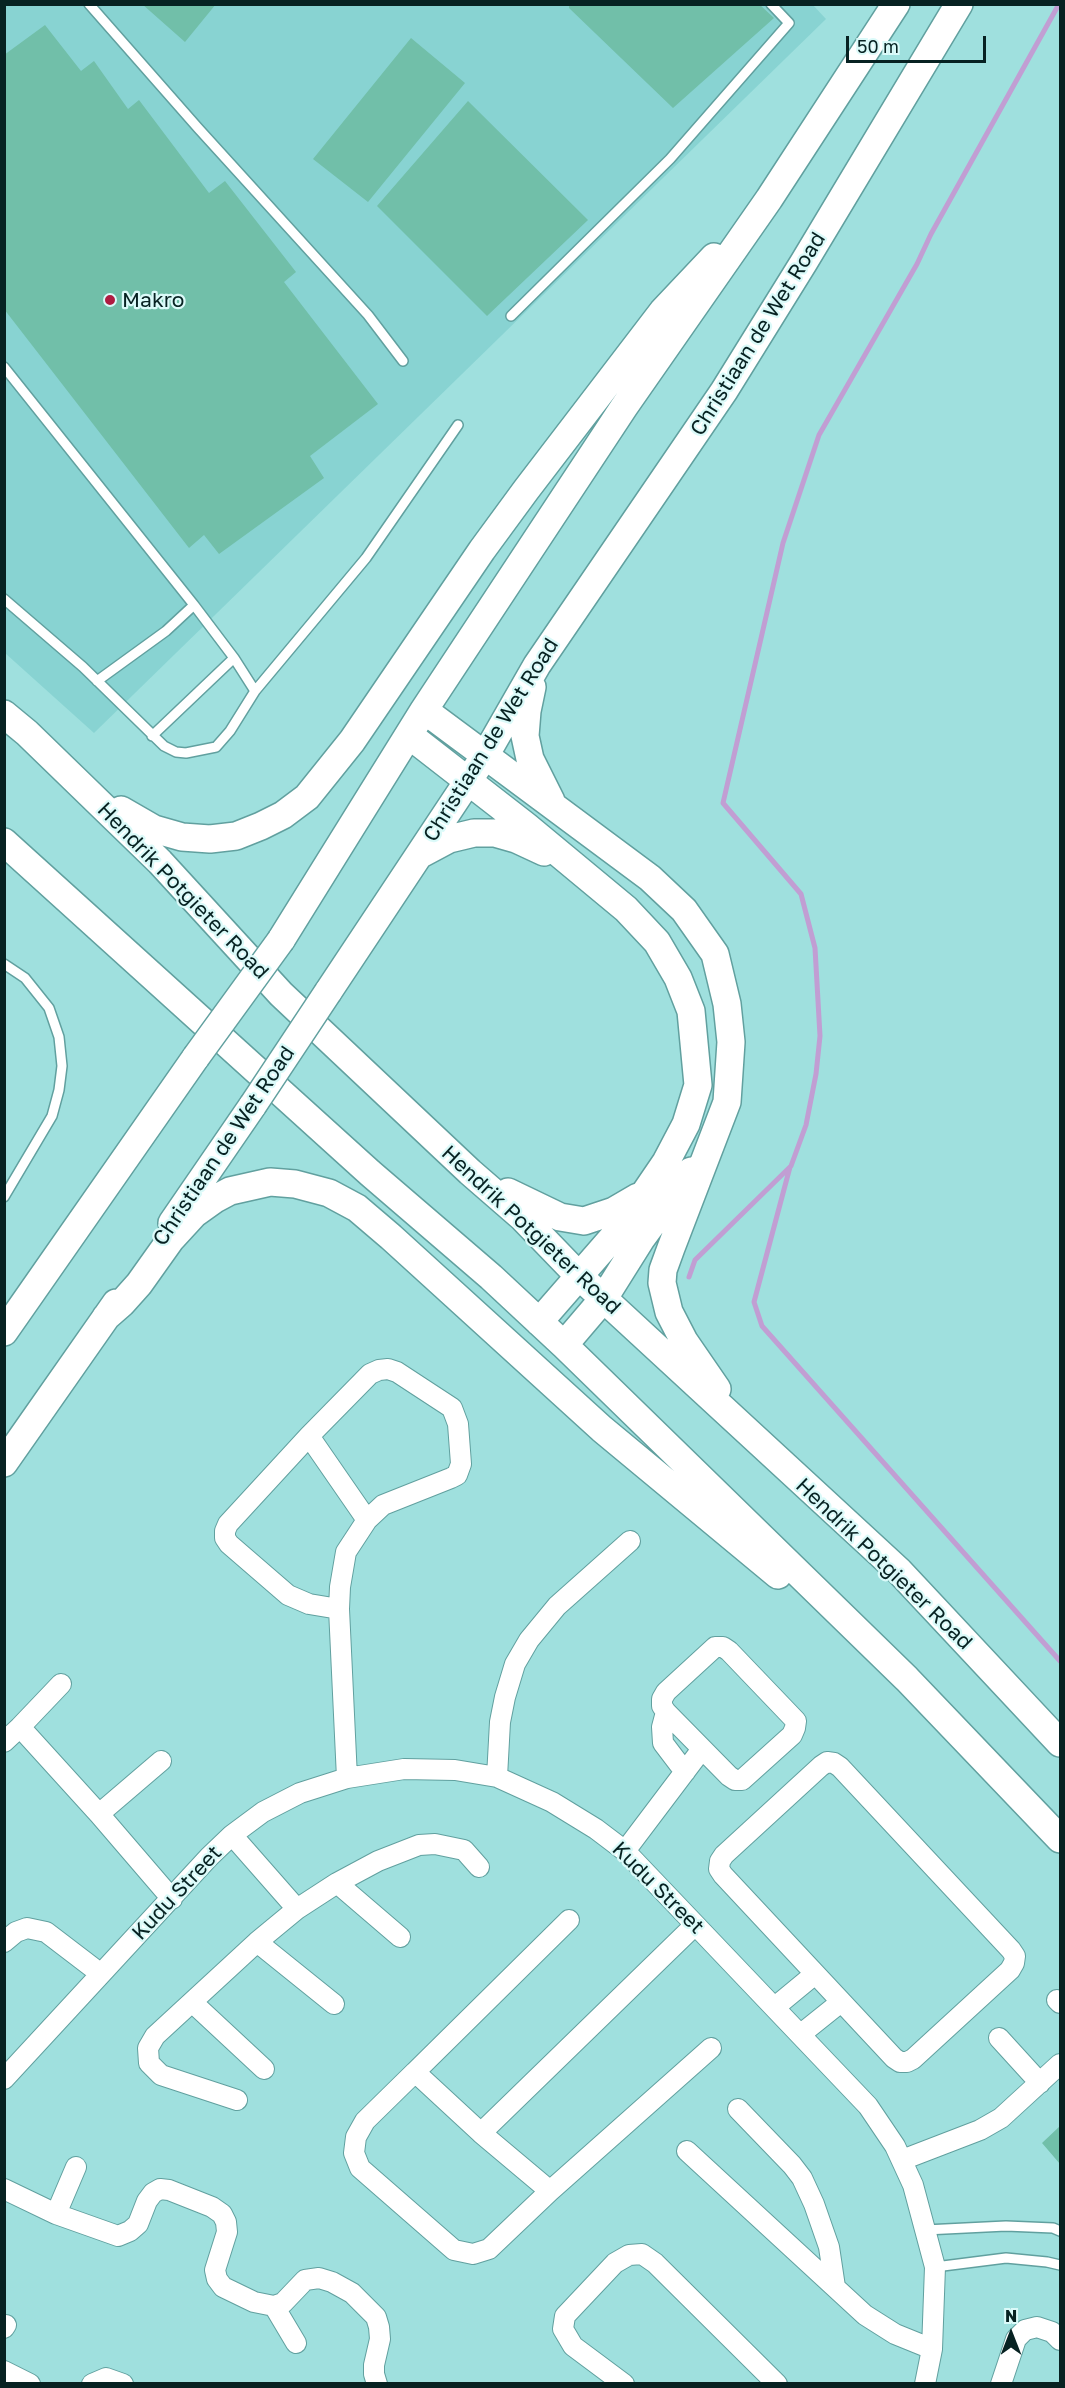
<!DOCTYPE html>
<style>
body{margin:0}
#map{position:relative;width:1065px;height:2388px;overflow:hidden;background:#9fe0de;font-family:"Golos Text",sans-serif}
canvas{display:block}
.frame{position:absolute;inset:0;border:6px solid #072222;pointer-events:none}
.north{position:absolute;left:981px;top:2304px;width:60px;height:60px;-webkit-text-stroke:4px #dbfaf9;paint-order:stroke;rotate:0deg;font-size:16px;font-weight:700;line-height:24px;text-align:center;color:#072222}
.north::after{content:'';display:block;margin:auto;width:21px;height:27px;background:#072222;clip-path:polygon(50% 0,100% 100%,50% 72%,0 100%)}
.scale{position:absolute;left:846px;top:36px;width:140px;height:27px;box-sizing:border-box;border:3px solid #072222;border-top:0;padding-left:8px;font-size:18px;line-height:21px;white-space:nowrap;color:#072222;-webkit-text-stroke:4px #dbfaf9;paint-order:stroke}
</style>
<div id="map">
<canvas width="1065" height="2388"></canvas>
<div class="frame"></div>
<div class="north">N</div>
<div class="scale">50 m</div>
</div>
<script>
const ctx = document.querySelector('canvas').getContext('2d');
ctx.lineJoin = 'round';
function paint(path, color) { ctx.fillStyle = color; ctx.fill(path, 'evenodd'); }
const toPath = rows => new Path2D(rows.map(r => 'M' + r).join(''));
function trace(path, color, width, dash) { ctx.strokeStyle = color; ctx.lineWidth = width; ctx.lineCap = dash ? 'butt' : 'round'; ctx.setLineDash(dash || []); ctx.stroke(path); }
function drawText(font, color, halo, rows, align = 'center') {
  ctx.font = font + ' "Golos Text",sans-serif'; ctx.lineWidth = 4.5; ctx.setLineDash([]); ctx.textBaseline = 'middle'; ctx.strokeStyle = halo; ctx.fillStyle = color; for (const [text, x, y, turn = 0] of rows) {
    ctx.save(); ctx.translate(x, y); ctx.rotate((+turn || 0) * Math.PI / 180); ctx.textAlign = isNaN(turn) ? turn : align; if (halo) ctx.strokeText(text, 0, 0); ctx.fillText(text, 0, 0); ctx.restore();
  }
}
paint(toPath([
 [812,4,826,19,94,733,5,653,5,5]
]), '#88d3d2');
trace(toPath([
 [790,1167,754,1302,762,1326,1060,1661],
 [689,1277,695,1260,791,1166,806,1125,816,1074,820,1036,815,948,801,894,723,803,783,543,819,435,917,264,931,234,1059,4]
]), '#c19ed3', 5);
paint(toPath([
 [142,4,216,4,185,42],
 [569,4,759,4,774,18,673,108,569,8],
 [45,25,81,71,94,61,128,109,139,100,209,193,225,181,296,272,284,282,378,404,310,456,324,478,219,554,204,535,189,548,4,309,4,55],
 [411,38,465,83,368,202,313,159],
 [468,101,588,220,487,316,377,206],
 [1060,2126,1060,2164,1042,2143]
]), '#71bfa9');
const service = toPath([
 [89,4,198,128,368,315,403,361],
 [511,316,670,159,789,23,771,4],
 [4,367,194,605,234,658,255,691],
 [4,599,83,667,164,746,176,752,186,753,216,747,230,731,255,691,366,558,458,425],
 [97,681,166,631,194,605],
 [152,736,234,658],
 [4,964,25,978,49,1008,59,1037,62,1066,59,1090,52,1116,4,1197],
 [925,2230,1006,2226,1053,2228,1060,2231],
 [935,2267,1006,2258,1047,2262,1060,2265]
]);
const minor = toPath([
 [309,1436,367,1520],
 [339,1609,309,1604,288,1595,229,1544,225,1538,225,1531,228,1524,309,1436,370,1374,379,1370,388,1369,397,1372,452,1408,458,1424,461,1464,457,1475,451,1478,383,1505,367,1520,346,1552,340,1587,339,1609,347,1778],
 [715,1647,723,1647,729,1651,796,1721,795,1728,792,1735,742,1780,735,1780,729,1776,666,1712,662,1706,662,1699,666,1692,715,1647],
 [666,1712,662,1727,663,1743,685,1772],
 [20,1727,61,1684],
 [4,1742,20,1727,99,1814,172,1899],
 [827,1762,834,1763,840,1767,1011,1950,1015,1956,1014,1963,1010,1970,913,2059,907,2062,900,2062,894,2058,723,1875,719,1869,720,1861,724,1855,821,1766,827,1762],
 [497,1777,500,1722,505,1697,515,1664,529,1640,557,1606,630,1541],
 [99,1814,161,1761],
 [232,1835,297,1909,337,1883,378,1861,419,1845,435,1844,464,1850,479,1867],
 [625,1851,702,1749],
 [337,1883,400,1937],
 [4,1942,16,1932,27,1928,46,1932,101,1974],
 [257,1942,334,2004],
 [1057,2000,1060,2003],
 [192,2002,264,2069],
 [775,2007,815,1974],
 [801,2034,841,2002],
 [999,2038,1040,2083],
 [415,2072,365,2121,356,2137,354,2153,360,2168,454,2250,473,2254,489,2249,550,2191,711,2048],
 [4,2079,209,1857,232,1835,263,1812,300,1793,347,1778,404,1769,455,1770,497,1777,552,1802,596,1829,625,1851,868,2106,895,2146,913,2185,935,2267,932,2349,925,2384],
 [237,2100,161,2075,149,2063,148,2048,155,2036,257,1942,297,1909],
 [738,2109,792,2165,802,2178,814,2204,829,2247,835,2287],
 [481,2133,695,1925],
 [687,2151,865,2315,895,2334,932,2349],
 [902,2160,980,2130,1001,2118,1060,2064],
 [4,2189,56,2214,76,2167],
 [550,2191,481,2133,415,2072,569,1920],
 [56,2214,118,2236,130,2231,138,2224,147,2201,153,2193,160,2189,169,2190,212,2207,222,2214,226,2222,227,2232,215,2270,217,2279,223,2287,254,2302,274,2306,283,2303,305,2280,319,2278,332,2282,352,2293,376,2317,379,2327,380,2339,374,2365,374,2374,377,2384],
 [274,2306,296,2343],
 [4,2328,6,2325],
 [4,2371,30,2384],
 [92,2384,106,2378,123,2384],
 [624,2384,573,2346,563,2329,565,2316,615,2263,629,2255,642,2254,655,2263,777,2384],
 [1001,2384,1016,2339,1025,2330,1037,2327,1052,2332,1060,2340]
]);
const secondary = toPath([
 [532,687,527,711,525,736,530,759,551,801],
 [424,710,650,878,684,910,715,954,727,1004,731,1042,727,1102,671,1248,663,1270,662,1283,669,1312,684,1341,717,1389],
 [4,714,27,733,160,862,281,994,470,1172,523,1218,579,1276,899,1571,1060,1743],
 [409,735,526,826,626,909,657,942,678,978,691,1011,698,1085,686,1124,666,1162,621,1228,539,1322],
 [121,810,154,829,182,837,210,839,236,836,261,826,283,815,307,797,352,741,482,550,526,490,663,311,714,257],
 [4,842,370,1173,491,1277,564,1345,907,1679,1060,1839],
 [419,855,449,839,474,833,495,833,516,839,544,852],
 [281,940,424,710,624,407,769,199,896,4],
 [328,992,486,754,537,665,724,391,804,262,959,4],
 [508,1192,560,1217,584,1221,614,1211,638,1197],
 [172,1223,253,1105],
 [106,1317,122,1303,139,1284,171,1239,194,1214,215,1199,230,1191,270,1182,295,1184,329,1193,357,1208,391,1237,602,1429,778,1575],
 [4,1332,196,1057],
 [564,1345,604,1298,641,1239,691,1171],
 [4,1463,116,1303]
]);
trace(service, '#61a09f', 12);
trace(minor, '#61a09f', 22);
trace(secondary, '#61a09f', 30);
trace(service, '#fff', 9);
trace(minor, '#fff', 20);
trace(secondary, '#fff', 27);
const secondaryBridge = toPath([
 [196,1057,281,940],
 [253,1105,328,992]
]);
trace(secondaryBridge, '#61a09f', 30, []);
trace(secondaryBridge, '#fff', 27);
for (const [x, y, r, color] of [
 [110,300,6,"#af1b41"]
]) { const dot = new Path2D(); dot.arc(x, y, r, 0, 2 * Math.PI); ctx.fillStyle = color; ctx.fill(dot); trace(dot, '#dbfaf9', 2); }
drawText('21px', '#072222', '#dbfaf9', [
 ["Makro",122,300]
], 'left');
drawText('21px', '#072222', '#dbfaf9', [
 ["Christiaan de Wet Road",758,334,-58],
 ["Christiaan de Wet Road",491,740,-58],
 ["Hendrik Potgieter Road",183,891,46],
 ["Christiaan de Wet Road",224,1146,-56],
 ["Hendrik Potgieter Road",531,1230,43],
 ["Hendrik Potgieter Road",884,1564,44],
 ["Kudu Street",658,1888,45],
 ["Kudu Street",177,1893,-47]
]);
</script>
